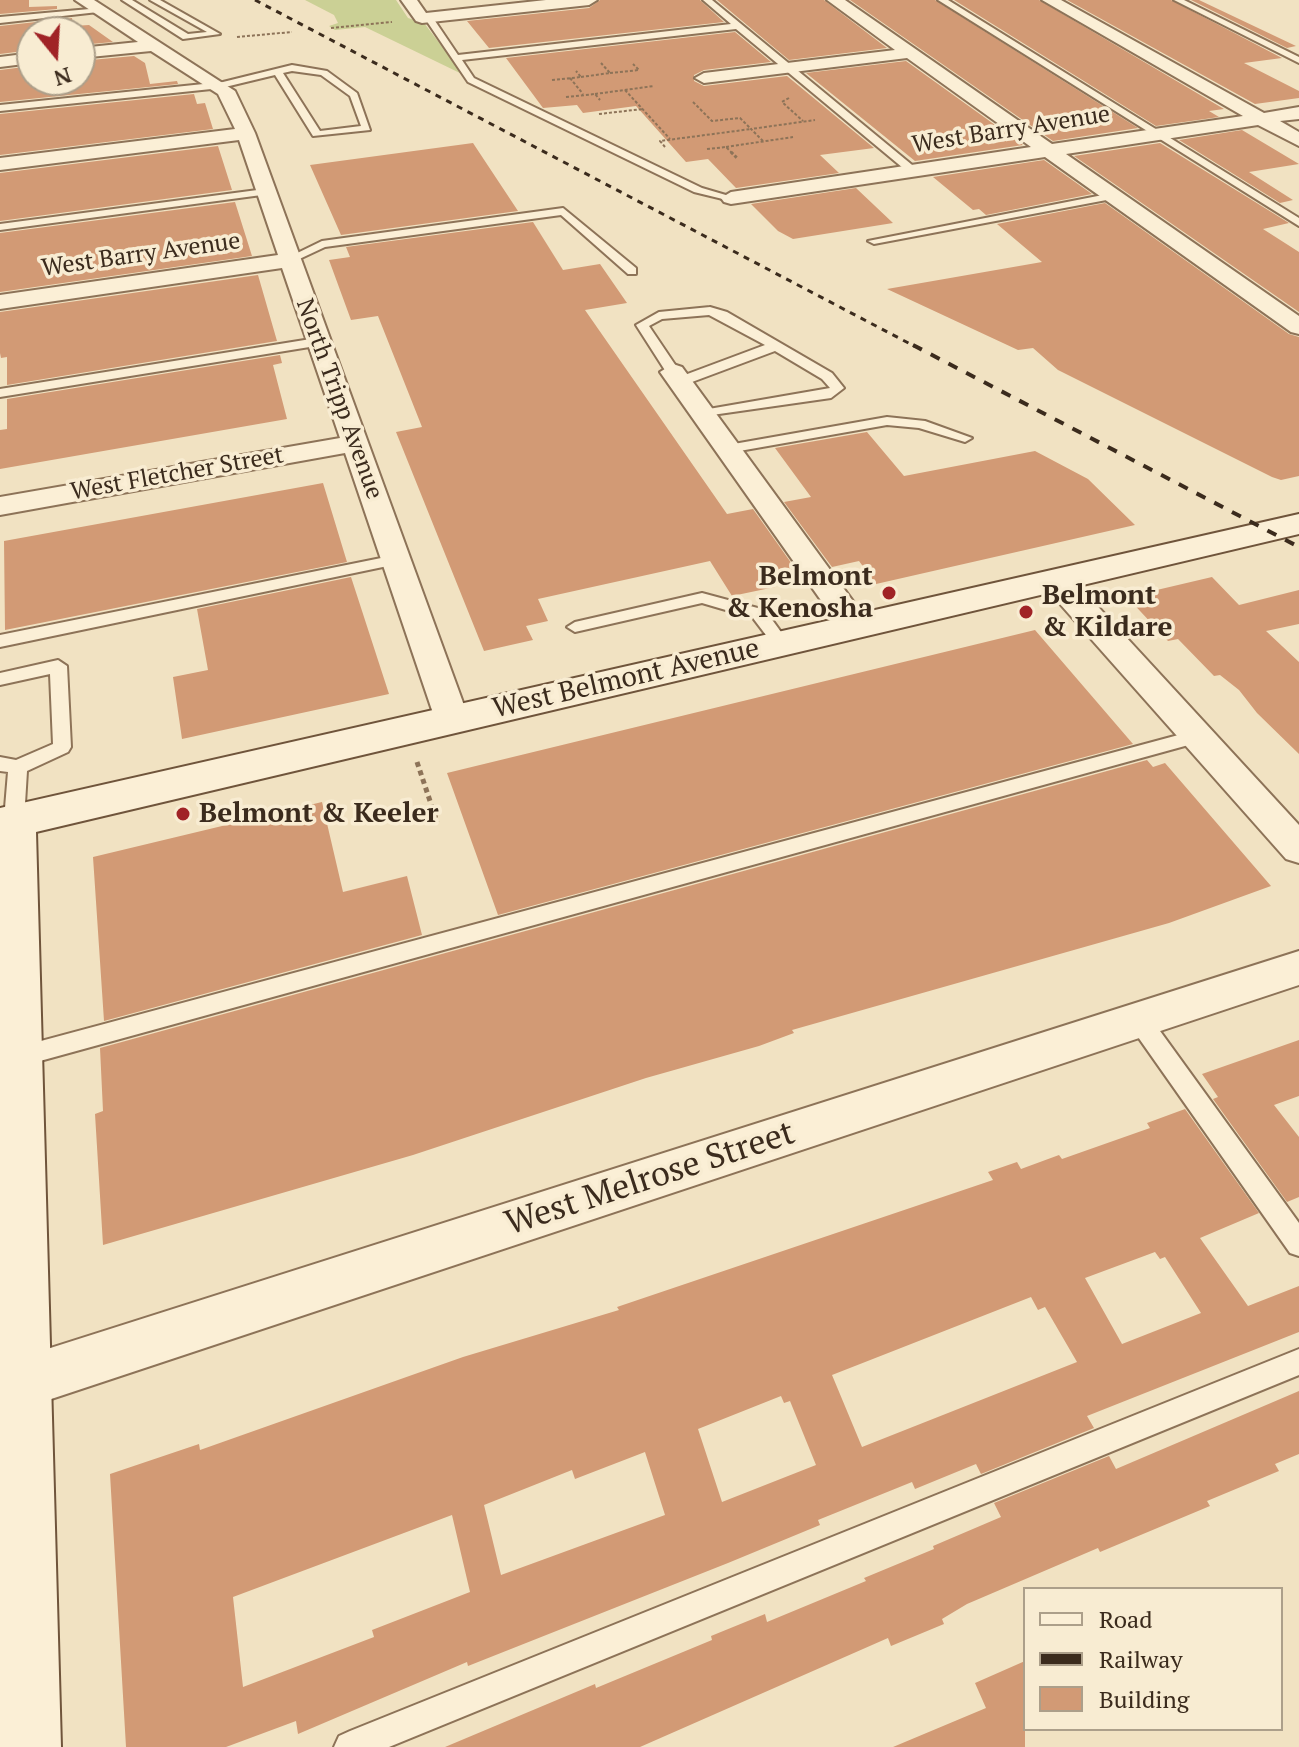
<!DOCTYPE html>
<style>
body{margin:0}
#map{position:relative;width:1299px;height:1747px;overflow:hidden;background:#f1e2c2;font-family:"PT Serif",serif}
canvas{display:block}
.legend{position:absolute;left:1023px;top:1587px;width:260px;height:144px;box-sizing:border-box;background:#f8ecd2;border:2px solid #ac9f8a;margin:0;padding:10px 14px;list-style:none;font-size:24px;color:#3b2b1d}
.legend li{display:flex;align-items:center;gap:16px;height:40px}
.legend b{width:40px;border:2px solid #ac9f8a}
.north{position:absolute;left:16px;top:16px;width:80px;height:80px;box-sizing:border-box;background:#f8ecd2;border:2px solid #ac9f8a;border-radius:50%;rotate:162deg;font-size:22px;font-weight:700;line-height:32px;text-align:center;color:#3b2b1d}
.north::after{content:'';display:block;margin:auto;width:28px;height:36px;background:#a02326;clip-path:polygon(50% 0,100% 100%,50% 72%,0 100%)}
</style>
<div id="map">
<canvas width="1299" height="1747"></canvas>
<ul class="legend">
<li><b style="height:10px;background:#fbefd6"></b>Road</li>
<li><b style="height:10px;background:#3b2b1d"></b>Railway</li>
<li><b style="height:22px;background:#d29a75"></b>Building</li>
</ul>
<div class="north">N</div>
</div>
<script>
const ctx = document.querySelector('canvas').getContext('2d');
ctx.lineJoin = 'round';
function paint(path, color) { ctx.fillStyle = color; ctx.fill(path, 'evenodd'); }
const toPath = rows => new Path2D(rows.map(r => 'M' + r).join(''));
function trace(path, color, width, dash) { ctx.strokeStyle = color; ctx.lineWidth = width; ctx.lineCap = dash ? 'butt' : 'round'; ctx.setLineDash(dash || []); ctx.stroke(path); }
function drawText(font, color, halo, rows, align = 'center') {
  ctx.font = font + ' "PT Serif",serif'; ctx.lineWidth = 7; ctx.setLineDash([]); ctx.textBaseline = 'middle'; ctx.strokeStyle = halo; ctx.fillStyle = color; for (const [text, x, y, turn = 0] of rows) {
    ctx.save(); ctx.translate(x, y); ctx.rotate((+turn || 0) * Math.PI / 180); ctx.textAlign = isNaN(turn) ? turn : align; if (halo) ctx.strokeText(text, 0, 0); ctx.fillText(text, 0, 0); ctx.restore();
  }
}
paint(toPath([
 [305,0,396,0,408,18,424,23,464,75,365,27,335,30,329,26,338,23,334,15]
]), '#cbd095');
paint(toPath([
 [0,0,29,0,29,7,57,6,57,9,0,14],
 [600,0,700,0,724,22,489,48,467,21,589,8],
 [717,0,824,0,887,48,789,60],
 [850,0,935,0,1138,128,1053,141],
 [954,0,1039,0,1224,109,1209,111,1219,117,1156,126],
 [1067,0,1171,0,1282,58,1244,63,1299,91,1299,98,1255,104],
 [1191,0,1199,0,1296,46,1287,48],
 [72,18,73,26,89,25,113,42,80,45,80,32,32,32,32,50,0,54,0,26],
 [735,32,771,62,704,70,694,75,694,81,704,86,787,76,874,148,820,155,839,173,736,188,708,159,686,162,636,106,583,113,577,105,543,108,506,58],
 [134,56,145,63,150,84,177,81,178,84,0,102,0,70,32,66,32,80,80,80,80,61],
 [906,61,1023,145,915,161,806,73],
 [194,94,197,104,205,103,213,129,0,155,0,114],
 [1242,130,1299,164,1249,172,1293,200,1280,203,1179,140],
 [473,143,518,211,341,235,310,165],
 [1160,143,1289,223,1263,229,1299,252,1299,312,1074,156],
 [218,146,232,190,0,221,0,173],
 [1044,160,1092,194,986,215,979,209,973,210,933,177],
 [856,188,893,223,793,239,778,231,751,204],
 [235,202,252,256,0,292,0,233],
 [1105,203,1289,334,1299,337,1299,476,1281,480,1272,477,1058,370,1033,348,1018,350,887,289,1042,262,997,224],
 [533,222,563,270,600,264,627,303,585,310,727,514,753,509,799,574,771,580,775,587,732,596,710,561,538,599,548,621,526,626,533,640,484,651,396,432,422,427,378,316,351,320,329,260,350,257,346,247],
 [258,275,277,341,7,385,7,357,1,358,0,353,0,312],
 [280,355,282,363,273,365,287,419,0,469,0,430,7,429,7,399],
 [867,432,904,476,1035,451,1088,479,1135,525,876,584,859,561,832,567,784,502,811,497,775,448],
 [323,483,347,562,5,630,4,541],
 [351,577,389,694,182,739,173,677,208,670,197,609],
 [1212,577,1239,605,1299,590,1299,624,1266,631,1299,662,1299,754,1257,713,1239,690,1220,675,1214,676,1178,639,1168,641,1127,597],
 [1035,630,1133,744,498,915,447,773],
 [1147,760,1153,767,1165,763,1271,886,1169,923,792,1030,794,1033,759,1046,646,1078,413,1155,103,1245,95,1114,103,1111,100,1048],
 [322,802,343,892,407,876,422,935,104,1021,93,857],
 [1299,1040,1299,1096,1274,1105,1299,1137,1299,1197,1287,1202,1213,1099,1218,1097,1202,1074],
 [1185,1109,1259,1213,1200,1238,1248,1306,1299,1286,1299,1332,1087,1416,1094,1428,981,1474,976,1464,915,1489,912,1482,818,1520,820,1525,728,1563,468,1666,467,1662,298,1734,296,1721,226,1747,126,1747,110,1474,199,1444,200,1450,463,1357,619,1310,617,1307,993,1180,988,1172,1017,1162,1021,1169,1059,1155,1062,1159,1150,1128,1147,1123],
 [1155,1252,1160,1259,1165,1257,1201,1313,1122,1344,1085,1278],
 [1031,1297,1038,1310,1045,1307,1077,1362,862,1447,832,1375],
 [781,1396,784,1403,790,1401,816,1465,722,1502,698,1429],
 [645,1452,665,1515,501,1575,484,1505,572,1470,575,1479],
 [452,1515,470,1592,372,1630,374,1637,243,1687,233,1597],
 [1299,1391,1299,1454,1275,1464,1279,1471,1207,1501,1210,1506,1100,1552,1098,1548,967,1604,942,1619,944,1624,891,1646,888,1638,640,1747,445,1747,595,1684,596,1688,712,1640,711,1636,765,1614,767,1622,866,1581,864,1578,934,1549,933,1546,1001,1517,994,1503,1109,1456,1116,1469],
 [1025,1661,1025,1747,893,1747,986,1708,975,1683]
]), '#d29a75');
const lane = toPath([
 [122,0,132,0,188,34,207,32,150,0,160,0,220,34,183,39,122,0],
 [703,0,712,0,917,169,917,173,909,173,736,29,462,60,474,78,702,188,736,198,731,201,694,192,468,82,424,17,431,15,458,55,731,24,703,0],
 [938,0,948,0,1299,218,1299,226,938,0],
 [1174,0,1184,0,1299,57,1299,63,1174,0],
 [101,8,98,12,0,23,0,17,101,8],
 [292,65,327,71,357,93,370,130,313,136,275,75,221,88,0,111,0,105,223,82,292,65],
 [292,71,321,75,350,96,361,126,320,131,283,73,292,71],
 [265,189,269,190,269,194,0,230,0,224,265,189],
 [1113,193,1117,194,1117,198,874,244,868,241,1113,193],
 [563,208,636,268,636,274,628,274,561,215,325,247,293,262,283,260,322,241,563,208],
 [710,307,727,312,832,373,844,388,831,398,698,417,696,414,703,410,830,388,822,379,775,351,684,385,674,385,674,379,765,345,709,315,662,319,649,326,680,372,668,375,636,325,659,312,710,307],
 [317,338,322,339,322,345,0,397,0,389,317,338],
 [887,417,925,421,972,438,965,442,919,428,887,425,728,453,721,449,728,445,887,417],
 [396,555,404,560,402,563,0,647,0,635,396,555],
 [702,593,765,610,789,643,781,649,775,647,753,618,702,603,575,632,567,627,575,622,702,593],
 [58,660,67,666,71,747,68,752,27,771,24,820,14,827,4,820,8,772,0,771,0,757,16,760,53,744,50,674,0,685,0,673,58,660],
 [1197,730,1203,731,1206,736,1203,741,0,1072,0,1052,1197,730],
 [1139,1011,1147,1013,1299,1223,1299,1256,1290,1253,1131,1027,1128,1020,1131,1013,1139,1011],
 [1299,1349,1299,1375,389,1747,334,1747,339,1736,350,1731,1299,1349]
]);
const street = toPath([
 [75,0,94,0,235,91,255,133,469,719,464,727,452,731,440,727,435,719,345,453,0,515,0,497,340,438,282,268,0,309,0,295,278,255,239,140,0,170,0,158,235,129,218,94,151,51,80,58,80,48,138,42,75,0],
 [401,0,417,0,426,13,546,0,597,0,589,5,422,23,416,21,401,0],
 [827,0,845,0,1052,144,1243,116,1042,0,1061,0,1264,113,1299,107,1299,119,1280,121,1299,132,1299,146,1258,125,1066,154,1299,316,1299,334,1291,332,1045,157,731,204,724,202,721,198,731,192,1031,147,907,58,704,83,695,78,704,73,895,50,827,0],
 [32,53,32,63,0,67,0,57,32,53],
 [673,364,682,367,866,619,871,626,866,633,855,636,844,633,660,372,673,364],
 [1056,571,1067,573,1299,825,1299,863,1286,859,1045,587,1041,580,1045,573,1056,571],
 [1299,951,1299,985,0,1416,0,1364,1299,951]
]);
const secondary = toPath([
 [1299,514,1299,534,36,832,61,1747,0,1747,0,808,1299,514]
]);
trace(lane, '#8d7358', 4);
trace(street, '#8d7358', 4);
trace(secondary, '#6f543b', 4);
trace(toPath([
 [331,28,392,22],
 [237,37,292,32],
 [610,73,639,70,633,64],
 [581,77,610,73,601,63],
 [570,78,583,94],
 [552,80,581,77,576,71],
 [625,90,670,139],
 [595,94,654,86],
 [566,97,595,94,600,100],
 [789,98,782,102,803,121],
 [693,102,712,121,740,118,751,129],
 [599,114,643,109],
 [763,141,751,129,815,120],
 [665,147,660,141,751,129],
 [726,147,793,137],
 [707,149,726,147,733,154]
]), '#8d7358', 2, [3, 2]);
trace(toPath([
 [731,152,737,158]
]), '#8d7358', 3, [3, 2]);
trace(toPath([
 [417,762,437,822]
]), '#8d7358', 5, [5, 4]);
paint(lane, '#fbefd6');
paint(street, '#fbefd6');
paint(secondary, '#fbefd6');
trace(toPath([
 [255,0,916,347]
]), '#3b2b1d', 3, [6, 6]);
trace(toPath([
 [913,345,1299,547]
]), '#3b2b1d', 4, [10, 10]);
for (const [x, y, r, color] of [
 [889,593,8,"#a02326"],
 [1026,612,8,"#a02326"],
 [183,814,8,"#a02326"]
]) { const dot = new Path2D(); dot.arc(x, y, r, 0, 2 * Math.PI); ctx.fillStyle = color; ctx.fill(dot); trace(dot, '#f8ecd2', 3); }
drawText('24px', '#3b2b1d', '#f8ecd2', [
 ["West Barry Avenue",1011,130,-9],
 ["West Barry Avenue",141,255,-8],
 ["North Tripp Avenue",339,399,70],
 ["West Fletcher Street",177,474,-10]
]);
drawText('bold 28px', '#3b2b1d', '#f8ecd2', [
 ["Belmont",873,577,"right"],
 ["& Kenosha",873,609,"right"],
 ["Belmont",1042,596],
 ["& Kildare",1042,628],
 ["Belmont & Keeler",199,814]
], 'left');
drawText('28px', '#3b2b1d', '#f8ecd2', [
 ["West Belmont Avenue",626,679,-13]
]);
drawText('34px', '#3b2b1d', '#f8ecd2', [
 ["West Melrose Street",650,1179,-18]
]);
</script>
